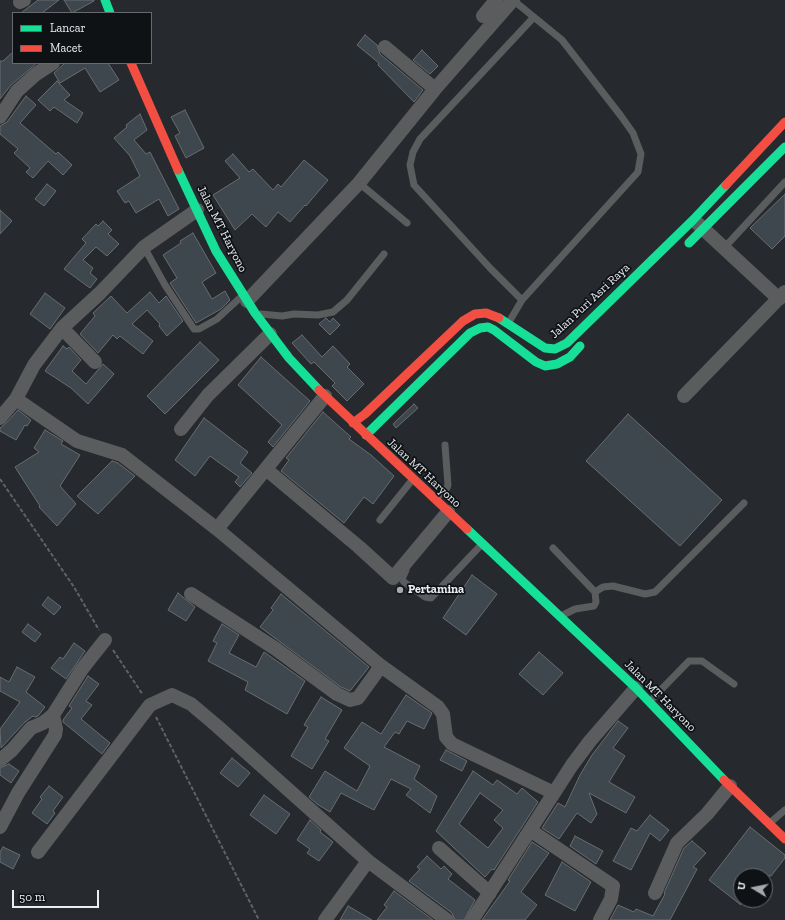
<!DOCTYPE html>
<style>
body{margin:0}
#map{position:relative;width:785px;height:920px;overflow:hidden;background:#262a2e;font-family:"Zilla Slab",serif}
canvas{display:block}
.legend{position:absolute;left:12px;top:12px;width:140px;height:52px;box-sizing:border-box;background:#0f1215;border:1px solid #676a6e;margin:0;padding:5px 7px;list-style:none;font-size:12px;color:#eaeef3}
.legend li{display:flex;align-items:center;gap:8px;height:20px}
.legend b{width:20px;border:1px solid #676a6e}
.north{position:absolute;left:733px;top:868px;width:40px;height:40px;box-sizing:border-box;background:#0f1215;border:1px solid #676a6e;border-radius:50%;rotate:280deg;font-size:11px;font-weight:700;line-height:16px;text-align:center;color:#eaeef3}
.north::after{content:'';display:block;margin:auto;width:14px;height:18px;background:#a5a9ae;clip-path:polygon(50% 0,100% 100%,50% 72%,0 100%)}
.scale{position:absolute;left:12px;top:890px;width:87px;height:18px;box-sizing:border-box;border:2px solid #eaeef3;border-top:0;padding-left:5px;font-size:12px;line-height:14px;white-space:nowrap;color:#eaeef3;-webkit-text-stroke:3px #0f1215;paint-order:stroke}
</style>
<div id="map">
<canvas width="785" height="920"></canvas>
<ul class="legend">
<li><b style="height:5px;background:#16e098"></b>Lancar</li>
<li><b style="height:5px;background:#f24e42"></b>Macet</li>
</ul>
<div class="north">U</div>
<div class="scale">50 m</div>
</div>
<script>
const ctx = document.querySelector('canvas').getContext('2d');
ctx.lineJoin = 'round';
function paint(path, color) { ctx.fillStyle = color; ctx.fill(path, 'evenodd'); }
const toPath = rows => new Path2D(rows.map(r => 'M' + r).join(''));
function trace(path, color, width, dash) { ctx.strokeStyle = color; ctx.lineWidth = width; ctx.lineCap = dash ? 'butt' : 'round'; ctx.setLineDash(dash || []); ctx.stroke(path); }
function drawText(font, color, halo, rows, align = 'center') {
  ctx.font = font + ' "Zilla Slab",serif'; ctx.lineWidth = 3.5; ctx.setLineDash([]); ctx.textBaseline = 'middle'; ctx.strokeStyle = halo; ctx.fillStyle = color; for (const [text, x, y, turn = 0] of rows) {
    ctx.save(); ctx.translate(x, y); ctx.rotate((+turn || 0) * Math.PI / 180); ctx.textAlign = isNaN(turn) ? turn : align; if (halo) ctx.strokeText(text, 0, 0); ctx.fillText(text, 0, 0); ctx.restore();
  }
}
const building = toPath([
 [38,0,59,0,42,13,21,13,38,0],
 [64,0,94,0,94,1,72,13,64,0],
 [365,35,377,45,380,54,423,90,414,102,378,65,379,63,357,45,365,35],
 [422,50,438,66,430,74,413,60,422,50],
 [13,52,13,63,37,63,11,85,0,99,0,61,3,61,13,52],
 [65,63,108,63,119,80,100,92,85,68,60,83,54,73,65,63],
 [57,81,70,95,64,100,83,113,77,123,54,107,50,111,38,100,57,81],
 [26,96,36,105,20,123,56,154,58,152,72,165,63,175,48,161,33,178,26,172,30,168,14,153,18,149,0,134,0,126,7,122,26,96],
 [185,110,204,148,186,158,175,136,180,133,171,117,185,110],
 [140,114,147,130,134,140,146,154,150,152,179,209,168,216,159,199,136,213,129,201,125,203,117,191,140,176,130,156,114,138,127,127,126,125,140,114],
 [233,154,249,172,253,169,273,190,278,184,281,187,304,160,328,180,306,206,305,205,290,222,278,212,266,227,252,214,235,230,213,195,240,178,225,161,233,154],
 [47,184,56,191,44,206,35,199,47,184],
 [785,194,785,236,772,249,750,228,785,194],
 [0,210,12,221,0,234,0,210],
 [103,221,112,230,108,234,119,244,107,256,96,247,83,260,93,268,90,273,97,279,90,288,64,269,86,243,82,239,96,224,98,226,103,221],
 [193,233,216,273,202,282,212,299,225,291,230,300,221,309,196,323,170,283,177,278,163,255,181,243,180,241,193,233],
 [150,292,159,303,166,296,183,321,167,336,159,326,160,324,147,310,132,324,153,341,143,354,120,336,117,339,113,335,98,353,80,334,95,316,93,313,111,296,127,313,150,292],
 [45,293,65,308,50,329,30,314,45,293],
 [326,318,330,322,333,318,340,325,330,335,319,324,326,318],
 [302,335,322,357,333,346,350,364,347,367,364,384,347,401,332,386,335,383,314,362,311,364,292,343,302,335],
 [200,342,219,360,165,414,147,396,200,342],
 [63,346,67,349,69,347,81,360,72,371,86,384,103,364,114,374,88,404,71,388,45,371,63,346],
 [261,357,310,401,273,447,268,442,282,425,238,385,261,357],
 [414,404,418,408,396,428,393,424,414,404],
 [18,410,31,420,27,426,25,425,16,440,0,431,0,428,6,423,18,410],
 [323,412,351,437,349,439,371,455,394,476,373,504,364,497,344,523,281,471,289,460,286,458,323,412],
 [628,414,722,500,680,546,586,461,628,414],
 [204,418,248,452,240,463,252,473,240,487,235,482,239,477,210,456,195,476,175,460,204,418],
 [45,430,63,441,61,444,80,455,60,486,76,504,57,526,39,507,40,506,15,467,39,452,34,448,45,430],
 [112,461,118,463,135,476,98,514,77,496,112,461],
 [472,575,497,594,466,635,443,618,472,575],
 [178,593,195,607,186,621,168,610,178,593],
 [281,594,369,667,350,691,341,687,260,627,273,610,271,608,281,594],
 [48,597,61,607,54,615,42,605,48,597],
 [28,624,41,634,35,642,22,632,28,624],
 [222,624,239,635,229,653,256,667,264,652,305,681,287,714,245,690,248,682,208,661,217,643,213,641,222,624],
 [74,643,85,651,66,679,51,668,60,657,63,659,74,643],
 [539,652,563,673,543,695,519,674,539,652],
 [17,667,35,677,26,692,45,707,38,716,35,717,33,716,25,722,1,748,0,729,20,702,0,691,0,677,9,682,17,667],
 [88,676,99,684,86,701,92,705,81,719,110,743,102,754,63,722,63,720,72,708,69,706,88,676],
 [406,695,432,713,424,729,407,721,399,734,395,732,384,747,420,766,414,779,437,796,430,813,406,795,411,789,391,779,374,810,341,793,330,812,317,804,309,797,325,771,357,791,370,766,344,748,362,722,381,734,406,695],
 [321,697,342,710,325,739,329,741,312,769,291,756,308,727,304,725,321,697],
 [618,721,628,728,613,748,625,756,609,782,635,797,626,813,589,793,597,814,591,823,577,813,559,839,542,828,558,803,565,807,580,775,592,755,618,721],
 [446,750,467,761,462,771,440,760,446,750],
 [232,758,250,773,238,787,220,773,232,758],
 [9,764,19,771,11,783,0,775,0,768,9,764],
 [473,771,493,785,497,780,517,794,522,788,538,802,494,870,492,869,485,877,436,831,473,771],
 [480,793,503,810,494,820,503,828,488,848,459,824,480,793],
 [49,786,63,797,53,811,55,813,47,824,32,813,42,799,40,797,49,786],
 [264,795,290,814,276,834,250,815,264,795],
 [650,815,669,830,660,841,650,833,631,870,613,861,631,828,637,831,650,815],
 [310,820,321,830,320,832,333,842,319,861,307,853,310,849,297,840,310,820],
 [750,827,785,855,785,858,771,876,741,876,741,905,709,880,750,827],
 [575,836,603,851,596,864,570,846,575,836],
 [692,841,706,853,693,867,697,869,670,920,610,920,618,905,634,912,636,909,653,916,665,894,664,893,684,848,692,841],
 [532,842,549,853,521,892,537,905,525,920,482,920,510,881,508,880,532,842],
 [3,847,20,855,13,869,0,862,0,852,3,847],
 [427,856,441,869,444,866,452,874,448,879,475,900,464,920,455,920,452,913,409,881,420,869,417,867,427,856],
 [562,862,591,882,575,911,545,895,562,862],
 [394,891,398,894,433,920,377,920,387,907,384,905,394,891],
 [348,906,372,920,340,920,348,906]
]);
paint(building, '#3e464e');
trace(building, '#696d6f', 1);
trace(toPath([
 [0,479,74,587,99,630],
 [113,650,143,695],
 [156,717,259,920]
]), '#606264', 2, [4, 2]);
trace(toPath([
 [359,183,407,223],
 [144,247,165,285,194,329,199,329,217,319,243,295],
 [724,248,785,182],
 [522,300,490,268,414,185,410,165,413,152,420,139,534,17],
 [261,314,282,316,294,314,318,315,333,312,347,300,384,254],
 [509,322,522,300,638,172,641,154,633,133,621,116,562,40,513,0],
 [436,497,445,492,448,485,445,445],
 [380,520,413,479],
 [553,548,595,592,596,602,594,606,575,609,561,616],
 [406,570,402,579,404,582,425,597,431,598,482,544],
 [595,592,603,587,613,586,645,594,655,592,744,503],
 [651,700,689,661,702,661,734,684],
 [771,822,785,810]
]), '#5a5c5e', 7);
trace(toPath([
 [20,2,24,0],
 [483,16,496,0],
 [385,47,435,89],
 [0,117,17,91,36,74,53,63],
 [697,223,779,299],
 [247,301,359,183,435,89,513,0],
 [62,328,95,362],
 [684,396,785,292],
 [16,399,77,441,122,455,217,529,381,666,438,707,443,714,446,737,452,744,554,793],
 [0,418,16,399,34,365,62,328,100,293,144,247,197,210],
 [181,429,208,395,270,334],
 [267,470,359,547,393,578,448,512],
 [217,529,325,396],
 [191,594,276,649,337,694,350,700,358,698,381,666],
 [0,760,12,750,31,728,43,723,53,715],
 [0,827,18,793,55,735,56,729,53,715,82,669,105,640],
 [530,830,613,886,611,899,600,920],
 [439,848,490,893],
 [38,852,150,705,172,695,191,704,217,726,368,861,447,920],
 [655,893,677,843,707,814,730,786],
 [325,920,368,861],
 [472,920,572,765,590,741,636,688]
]), '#5a5c5e', 14);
trace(toPath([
 [105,0,110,13],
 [178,170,216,251,255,313,289,358,319,390],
 [689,243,785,147],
 [499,318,545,348,555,349,567,343,693,220,726,185],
 [366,435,470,333,480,328,488,327,494,330,536,362,545,366,557,364,570,357,580,346],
 [467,529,636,688,724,780]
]), '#16e098', 9);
trace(toPath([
 [131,63,178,170],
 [726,185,785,122],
 [319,390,467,529],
 [353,423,365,414,463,321,475,314,486,313,499,318],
 [724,780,785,839]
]), '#f24e42', 9);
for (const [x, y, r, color] of [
 [400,590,4,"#a5a9ae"]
]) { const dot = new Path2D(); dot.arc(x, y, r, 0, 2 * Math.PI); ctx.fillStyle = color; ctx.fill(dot); trace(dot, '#0f1215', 1.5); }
drawText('12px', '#eaeef3', '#0f1215', [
 ["Jalan MT Haryono",222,229,63],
 ["Jalan Puri Asri Raya",590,301,-43],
 ["Jalan MT Haryono",424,473,43],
 ["Jalan MT Haryono",660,696,45]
]);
drawText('bold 12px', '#eaeef3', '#0f1215', [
 ["Pertamina",408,590]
], 'left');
</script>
